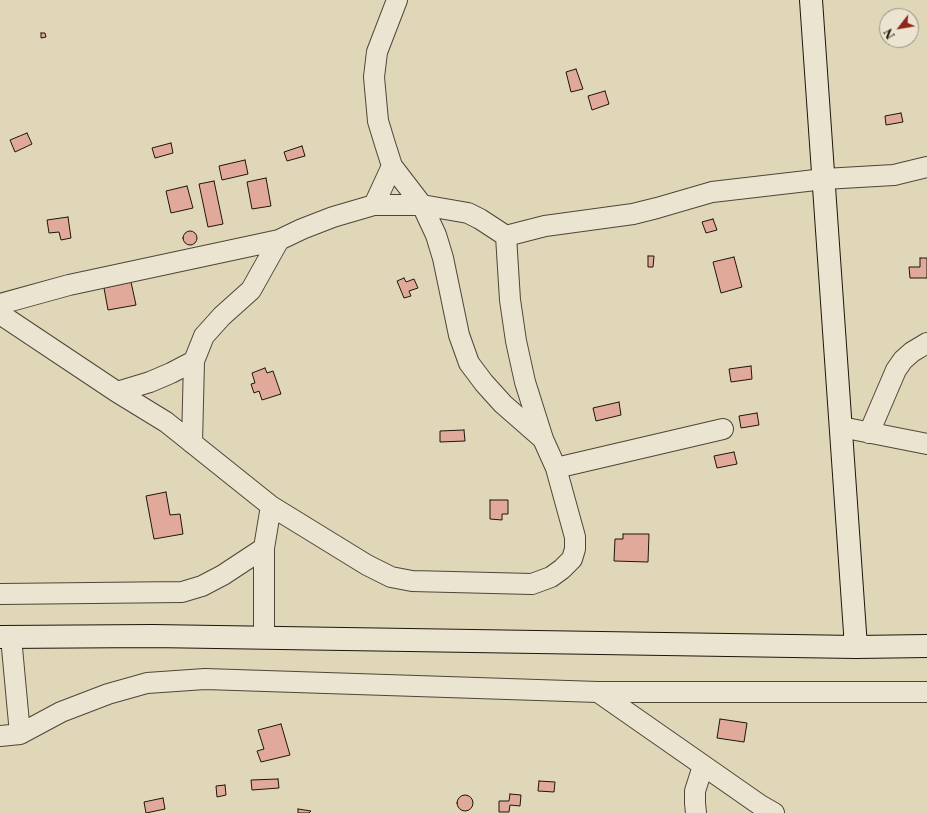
<!DOCTYPE html>
<style>
body{margin:0}
#map{position:relative;width:927px;height:813px;overflow:hidden;background:#e0d6b8;font-family:"Libre Caslon Text",serif}
canvas{display:block}
.north{position:absolute;left:879px;top:8px;width:40px;height:40px;box-sizing:border-box;background:#ebe4d1;border:1px solid #999282;border-radius:50%;rotate:239deg;font-size:11px;font-weight:700;line-height:16px;text-align:center;color:#1e160c}
.north::after{content:'';display:block;margin:auto;width:14px;height:18px;background:#8f2418;clip-path:polygon(50% 0,100% 100%,50% 72%,0 100%)}
</style>
<div id="map">
<canvas width="927" height="813"></canvas>
<div class="north">N</div>
</div>
<script>
const ctx = document.querySelector('canvas').getContext('2d');
ctx.lineJoin = 'round';
function paint(path, color) { ctx.fillStyle = color; ctx.fill(path, 'evenodd'); }
const toPath = rows => new Path2D(rows.map(r => 'M' + r).join(''));
function trace(path, color, width, dash) { ctx.strokeStyle = color; ctx.lineWidth = width; ctx.lineCap = dash ? 'butt' : 'round'; ctx.setLineDash(dash || []); ctx.stroke(path); }
const building = toPath([
 [41,33,45,33,46,37,41,38,41,33],
 [576,69,583,89,571,92,566,72,576,69],
 [605,91,609,104,592,110,588,96,605,91],
 [901,113,903,122,886,125,885,116,901,113],
 [27,133,32,144,15,152,10,140,27,133],
 [171,143,173,153,155,158,152,148,171,143],
 [302,146,305,156,287,161,284,152,302,146],
 [245,160,248,174,222,180,219,166,245,160],
 [266,178,271,206,252,209,247,182,266,178],
 [214,181,223,224,208,227,199,184,214,181],
 [187,186,193,208,171,213,166,191,187,186],
 [68,217,71,238,61,240,59,232,49,233,47,220,68,217],
 [713,219,717,230,706,233,702,222,713,219],
 '183 238a7 7 0 1 1 14 0a7 7 0 1 1-14 0Z',
 [648,256,654,256,653,267,648,267,648,256],
 [734,257,742,287,721,293,713,262,734,257],
 [920,258,927,258,927,278,910,278,909,267,920,267,920,258],
 [404,278,406,282,414,279,418,288,409,291,411,296,404,298,397,281,404,278],
 [131,282,136,305,108,310,104,288,131,282],
 [751,366,752,379,731,382,729,369,751,366],
 [265,368,267,373,273,371,281,394,262,400,259,391,254,393,251,384,255,383,252,373,265,368],
 [619,402,621,415,596,421,593,408,619,402],
 [757,413,759,425,741,428,739,416,757,413],
 [464,430,465,441,440,442,440,431,464,430],
 [734,452,737,464,717,468,714,456,734,452],
 [166,492,170,515,180,514,183,534,154,539,146,496,166,492],
 [490,500,508,500,508,514,502,514,502,520,490,519,490,500],
 [623,534,649,534,648,562,614,561,615,539,623,539,623,534],
 [720,719,747,723,744,742,717,738,720,719],
 [281,724,290,755,261,762,257,751,264,749,258,730,281,724],
 [278,779,279,788,252,790,251,780,278,779],
 [539,781,555,782,554,792,538,791,539,781],
 [225,785,226,795,217,797,216,786,225,785],
 [510,794,521,795,520,806,510,805,509,812,499,812,499,801,509,801,510,794],
 '457 803a8 8 0 1 1 16 0a8 8 0 1 1-16 0Z',
 [163,798,165,809,146,813,144,802,163,798],
 [298,809,311,811,309,813,298,813,298,809]
]);
paint(building, '#e1a999');
trace(building, '#1e160c', 1);
const street = toPath([
 [374,205,392,166],
 [506,236,545,226,633,214,657,208,712,192,824,179,894,175,927,167],
 [0,304,69,285,279,240],
 [0,314,117,392,166,422,271,506,264,548,264,637],
 [117,392,150,382,171,373,194,361],
 [841,427,927,444],
 [869,433,896,370,903,360,912,352,927,343],
 [192,443,194,361,204,336,222,316,251,290,279,240,302,229,333,217,374,205,422,205,436,235,443,258,459,335,469,363,484,383,503,404,543,439],
 [556,468,723,429],
 [271,506,367,565,391,577,412,581,532,584,551,577,562,569,572,559,575,549,575,537,556,468,543,439,525,382,516,341,510,300,506,236,480,219,468,213,422,205,392,166,385,144,378,121,374,77,377,52,397,0],
 [0,594,182,592,202,586,223,575,264,548],
 [11,637,20,734,61,712,108,694,147,683,205,679,598,692,927,692],
 [598,692,760,805,774,813],
 [0,736,20,734],
 [696,813,695,803,695,791,703,766]
]);
const secondary = toPath([
 [811,0,856,647],
 [0,637,153,636,856,647,927,646]
]);
trace(street, '#4e4637', 22);
trace(secondary, '#1e160c', 24);
trace(street, '#ebe4d1', 20);
trace(secondary, '#ebe4d1', 22);
</script>
